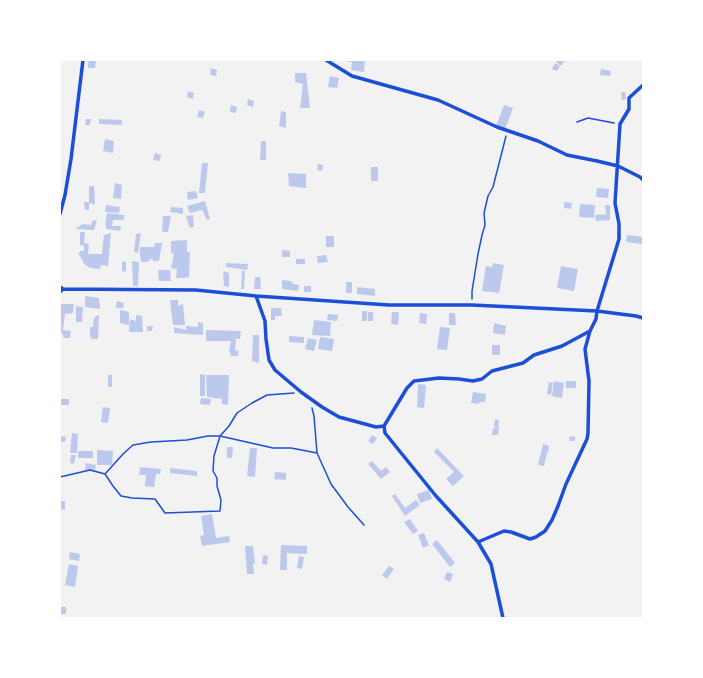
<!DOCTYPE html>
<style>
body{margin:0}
#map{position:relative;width:703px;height:678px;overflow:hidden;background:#f2f2f2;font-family:"Source Sans 3",sans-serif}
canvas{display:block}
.frame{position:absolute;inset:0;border:61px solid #fff;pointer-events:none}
</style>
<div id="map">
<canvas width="703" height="678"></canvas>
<div class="frame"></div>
</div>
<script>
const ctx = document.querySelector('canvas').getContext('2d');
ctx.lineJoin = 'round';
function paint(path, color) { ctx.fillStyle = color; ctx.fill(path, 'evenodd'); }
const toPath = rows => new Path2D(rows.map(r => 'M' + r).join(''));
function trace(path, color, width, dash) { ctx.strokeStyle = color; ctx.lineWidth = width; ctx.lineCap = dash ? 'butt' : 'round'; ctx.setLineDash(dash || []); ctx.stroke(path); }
paint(toPath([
 [88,60,96,60,95,68,88,68],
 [344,60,365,60,364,72,351,70,352,62,344,61],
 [558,60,565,60,561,66,556,62],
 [555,63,560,66,557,71,552,69],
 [211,68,217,70,216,76,210,75],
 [601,69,611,71,610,76,600,75],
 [295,73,306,73,310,108,300,108,303,84,295,82],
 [330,76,339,78,337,88,328,87],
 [188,91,194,93,193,99,187,97],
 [621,92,625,92,626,99,622,100],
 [248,99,254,101,253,107,247,105],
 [231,105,237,107,236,113,230,112],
 [504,105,513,108,505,129,496,126],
 [199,110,205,112,203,118,197,117],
 [281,111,286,112,286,128,279,126],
 [86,119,91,119,90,125,85,125],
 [99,119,122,120,122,125,99,124],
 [105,139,114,141,113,153,103,151],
 [261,141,266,141,266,160,260,160],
 [155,153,161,155,160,161,153,160],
 [202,163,208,163,205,193,199,193],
 [318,164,323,165,322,171,317,170],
 [371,167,378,167,378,181,371,181],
 [288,173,306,174,306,188,289,186],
 [115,183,122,185,121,199,113,198],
 [89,186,94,186,95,205,89,203,89,210,85,210,84,202,89,202],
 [597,188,609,189,608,198,596,197],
 [196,191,198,198,188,200,187,192],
 [205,201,210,219,207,220,202,210,190,213,187,206],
 [564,202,572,203,571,209,564,208],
 [580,204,595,205,594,218,579,217],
 [106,205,120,207,119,213,105,212],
 [605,205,610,205,610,214,606,214],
 [171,207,183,208,183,214,170,212],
 [107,213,125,215,123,220,113,220,112,226,121,226,120,231,106,229,106,225,105,225],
 [610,214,610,220,596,221,595,215],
 [193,215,194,227,190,228,186,216],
 [163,216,171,216,168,232,162,232],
 [97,220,94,230,75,229,83,224,91,225,92,221],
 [80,232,85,232,84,243,89,244,88,254,102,254,104,235,111,233,108,266,101,265,100,269,90,268,83,263,83,261,78,253,80,253,80,251,84,251,84,246,80,245],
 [141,233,138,253,134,252,136,234],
 [627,235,643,237,643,244,626,242],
 [326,236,334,236,334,247,326,247],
 [187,240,187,252,190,252,189,277,184,278,176,278,177,269,171,268,174,254,171,253,171,241],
 [155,243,162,243,159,261,153,261,152,258,147,262,141,262,140,255,140,247,154,247],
 [282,250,290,251,290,257,282,257],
 [326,255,328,262,318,263,317,256],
 [296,259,305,259,305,264,296,264],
 [122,261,126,262,126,272,122,271],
 [132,261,139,262,138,286,133,286],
 [226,263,248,264,247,270,226,267],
 [493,263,504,265,499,293,482,291,486,266,492,267],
 [561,266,578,269,574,291,557,288],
 [158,270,170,270,171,281,159,281],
 [223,271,229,273,229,287,224,286],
 [242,271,245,271,244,289,241,289],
 [255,277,260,277,261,289,254,289],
 [282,280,291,281,293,284,299,285,298,291,282,289],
 [346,282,352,282,352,293,346,293],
 [304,286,311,286,311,292,304,292],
 [357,287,375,289,375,296,357,294],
 [85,296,99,298,100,309,85,307],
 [170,300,178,300,178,306,183,304,185,325,173,325],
 [117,301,124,303,123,308,116,308],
 [60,304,74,304,73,313,65,314,63,330,71,331,70,338,64,338,62,333,60,333],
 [76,306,83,307,82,322,76,322],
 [271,308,281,308,282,316,275,316,275,320,271,320],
 [120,310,129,312,129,325,120,323],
 [362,311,367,311,367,321,362,321],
 [368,312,373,312,373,321,368,321],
 [392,312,399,312,398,325,391,324],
 [420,313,427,314,426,324,419,323],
 [449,313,455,313,456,325,449,325],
 [328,314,338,315,337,321,327,320],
 [98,315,99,315,98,339,91,339,91,336,90,337,90,327,93,327,94,318],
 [136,315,142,316,143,332,129,332,130,319,136,321],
 [314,320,331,322,330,336,312,335],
 [198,322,203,323,203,335,174,333,174,327,186,330,186,326,198,327],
 [494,323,506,326,505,335,493,333],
 [147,326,153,326,152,331,147,331],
 [440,327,450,328,447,350,437,349],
 [206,330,241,331,240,339,236,339,235,350,239,351,238,356,230,356,231,353,229,352,231,341,206,341],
 [253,335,259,335,259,363,252,361],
 [289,336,304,337,304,343,289,342],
 [320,337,334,339,332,351,318,349],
 [308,338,317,340,314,351,305,349],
 [492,345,500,345,500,355,492,355],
 [200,374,205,375,205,396,200,396],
 [108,375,112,375,112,387,108,387],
 [206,375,229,375,228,405,222,404,222,399,207,397],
 [554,381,564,383,562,398,552,396],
 [566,381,576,381,576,388,566,388],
 [549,382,553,383,551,395,547,394],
 [418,384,426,385,424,408,417,407],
 [473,392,486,394,485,402,479,402,479,404,471,403],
 [201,398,211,399,210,405,200,404],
 [60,399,69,399,69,405,60,405],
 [103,407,110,408,108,423,101,422],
 [495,419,499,420,498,428,494,427],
 [493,428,499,428,498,435,492,435],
 [72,433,78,434,77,453,70,453],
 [372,435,377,438,373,444,368,441],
 [61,436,66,437,65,442,60,442],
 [575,436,575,441,570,441,569,437],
 [543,444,549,446,548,453,543,452,547,453,544,466,538,465],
 [227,447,233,447,232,458,227,458],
 [250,448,257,448,255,477,247,476],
 [437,448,464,476,453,486,446,479,454,472,434,452],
 [97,450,113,451,112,465,97,465],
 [78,451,93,451,93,458,78,458],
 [71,455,76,455,74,464,70,463],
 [372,461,381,471,386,467,390,472,381,479,368,464],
 [86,463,96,465,95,471,85,470],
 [140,467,161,469,160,474,156,474,154,487,145,486,146,475,139,475],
 [170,468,197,471,197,476,170,473],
 [275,472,286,473,286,480,274,479],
 [429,490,432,499,420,503,417,494],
 [395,494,405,508,416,500,420,505,405,516,392,496],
 [60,501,65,501,65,510,60,509],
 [212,514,216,538,229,536,230,542,202,546,200,536,204,535,201,516],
 [410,519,418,531,413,534,404,522],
 [424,533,429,545,423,548,418,535],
 [437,540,455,563,450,567,432,544],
 [281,545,307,546,307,554,287,553,287,570,280,570],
 [245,546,253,546,255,563,253,564,254,574,247,574],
 [70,552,80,554,79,561,69,559],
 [263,555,268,556,267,565,262,564],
 [299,556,304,557,302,569,297,568],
 [69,564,78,566,75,587,65,585],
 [389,566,394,569,387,579,382,575],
 [447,572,453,574,450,582,444,579],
 [60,607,66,607,66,614,60,614]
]), '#bdc9ec');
trace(toPath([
 [577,122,588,118,614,123],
 [472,299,472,291,478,254,482,235,485,225,484,213,488,196,493,187,506,136],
 [312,408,314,416,317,453,331,484,348,507,364,525],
 [105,474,123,454,133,445,151,442,187,440,208,436,220,436,273,448,291,448,317,453],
 [60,477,90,470,105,474,113,486,121,496,132,498,155,499,165,513,220,511,221,500,217,486,217,478,213,471,214,456,220,436,229,426,237,413,252,403,267,395,294,393]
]), '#1d4ed8', 1.5);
trace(toPath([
 [326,60,352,76,438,100,497,127,538,141,567,155,597,161,618,166,640,177,643,180],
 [60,214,65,195,71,159,83,60],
 [60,287,63,289,60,292],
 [63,289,196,290,256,296,389,305,472,305,597,311,636,316,643,318],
 [256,296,265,321,266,339,269,360,275,370,301,392,322,407,339,417,376,427,384,426,407,388,414,381,439,378,459,379,473,381,482,379,492,371,523,363,534,355,562,346,590,331,596,319,597,311,619,239,619,224,615,203,620,124,629,109,629,98,643,85],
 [384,426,385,433,436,496,478,542,491,564,503,618],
 [478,542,504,531,511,532,530,539,536,537,545,531,552,520,558,506,566,484,587,439,588,433,589,381,585,349,590,331]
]), '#1d4ed8', 3.5);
</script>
